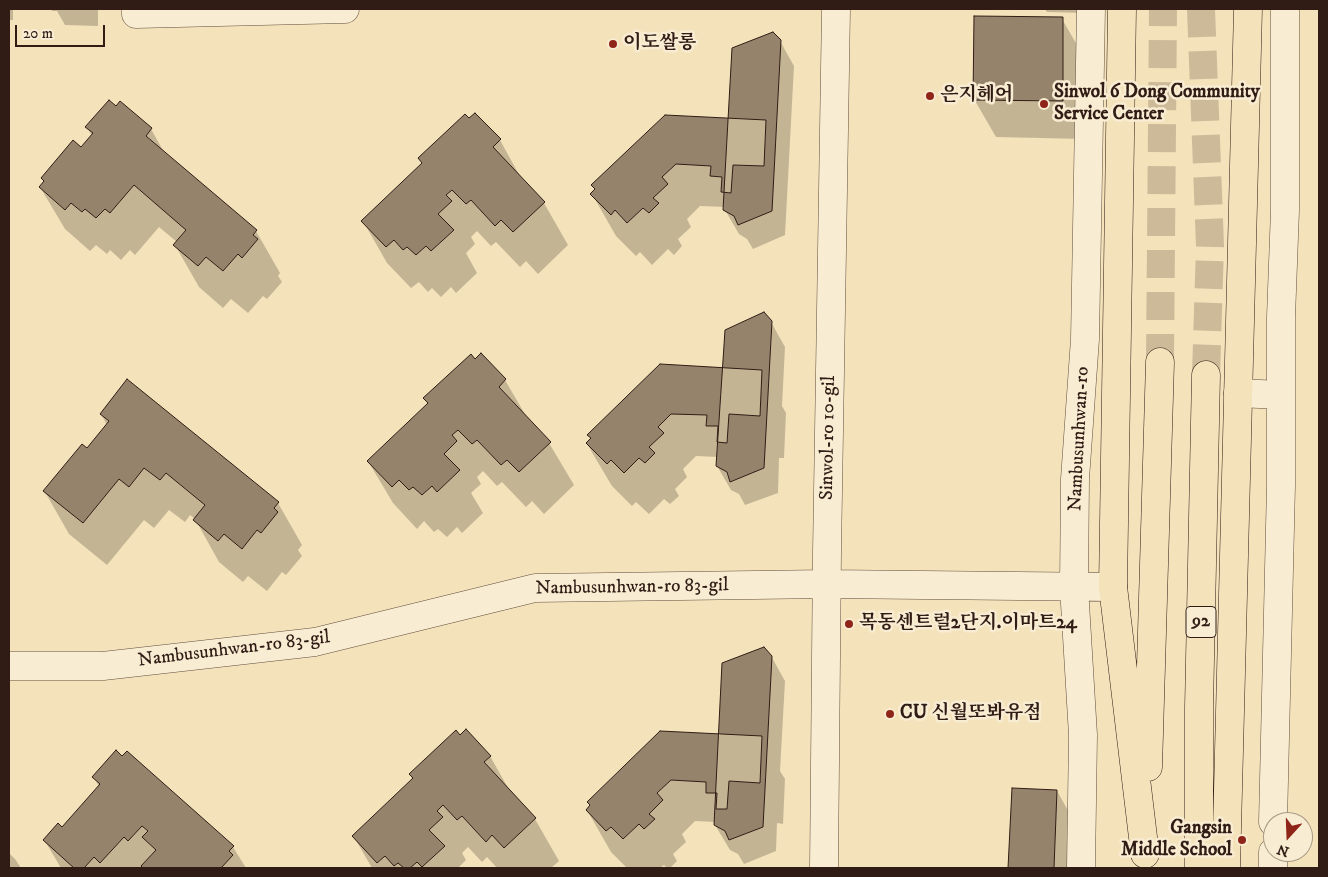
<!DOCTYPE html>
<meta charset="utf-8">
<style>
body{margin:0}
#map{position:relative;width:1328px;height:877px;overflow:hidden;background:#f4e2ba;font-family:"IM FELL DW Pica",serif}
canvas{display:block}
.frame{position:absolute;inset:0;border:10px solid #301c15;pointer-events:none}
.north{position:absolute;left:1263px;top:812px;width:50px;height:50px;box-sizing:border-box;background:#f8ecd2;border:1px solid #a89986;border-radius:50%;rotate:200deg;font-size:14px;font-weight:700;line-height:20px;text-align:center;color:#301c15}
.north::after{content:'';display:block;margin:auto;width:18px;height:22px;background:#8f2418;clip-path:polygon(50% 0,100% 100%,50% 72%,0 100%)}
.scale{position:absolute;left:15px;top:25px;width:90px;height:22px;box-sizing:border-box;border:2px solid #301c15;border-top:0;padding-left:6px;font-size:15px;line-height:18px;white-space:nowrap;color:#301c15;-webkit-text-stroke:4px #f8ecd2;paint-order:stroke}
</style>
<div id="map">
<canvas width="1328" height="877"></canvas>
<div class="frame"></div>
<div class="north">N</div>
<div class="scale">20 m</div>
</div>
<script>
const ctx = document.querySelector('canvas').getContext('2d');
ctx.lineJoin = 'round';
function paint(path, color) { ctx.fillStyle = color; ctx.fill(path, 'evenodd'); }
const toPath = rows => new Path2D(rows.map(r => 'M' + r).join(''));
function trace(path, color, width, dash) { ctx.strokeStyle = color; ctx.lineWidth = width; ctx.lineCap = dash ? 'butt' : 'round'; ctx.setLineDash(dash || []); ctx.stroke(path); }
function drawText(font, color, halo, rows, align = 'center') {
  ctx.font = font + ' "IM FELL DW Pica","Noto Serif KR",serif'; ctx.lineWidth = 5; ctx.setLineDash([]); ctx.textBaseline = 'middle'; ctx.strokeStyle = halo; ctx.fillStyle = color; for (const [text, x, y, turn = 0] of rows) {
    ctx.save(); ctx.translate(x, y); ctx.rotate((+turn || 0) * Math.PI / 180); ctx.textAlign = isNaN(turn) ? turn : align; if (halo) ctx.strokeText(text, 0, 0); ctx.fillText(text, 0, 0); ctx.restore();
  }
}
paint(toPath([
 [9,9,13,9,13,20,9,20],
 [51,9,98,9,98,26,65,25,57,11,52,11],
 [1045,9,1086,9,1086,13,1047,12],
 [1062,19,1084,57,1084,139,996,137,974,99],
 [780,41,794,66,785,235,753,249,747,239,739,234,725,210,725,207,700,206,687,219,691,227,678,239,682,246,674,255,668,249,652,265,640,252,636,256,616,236,592,194,595,190,593,185,729,119],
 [87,127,151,129,165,154,256,231,280,273,278,276,282,282,267,299,263,296,248,313,231,299,223,308,199,287,175,245,177,242,159,227,135,255,130,250,121,260,110,250,107,254,96,245,90,251,65,229,40,187,45,182,42,178,81,149,92,136],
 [500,140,522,180,544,203,568,245,538,274,526,261,520,267,496,242,491,246,477,231,471,237,475,244,466,253,477,273,456,293,451,287,441,297,432,288,428,292,419,282,411,288,387,263,363,221],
 [771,322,785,347,782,406,786,413,784,458,779,458,778,493,745,505,739,494,731,490,717,466,718,457,696,456,683,469,687,477,675,489,679,496,670,504,664,499,649,514,636,502,632,506,612,486,587,444,591,440,589,435,723,369],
 [481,355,505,380,529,421,549,443,574,485,544,514,532,501,526,507,502,482,497,486,483,471,477,477,481,484,471,493,483,513,462,533,457,527,447,537,438,529,434,532,424,521,417,529,393,503,368,461,428,404,425,399],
 [101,414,278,503,302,545,298,550,302,556,286,575,282,572,267,591,248,576,243,582,219,562,195,519,190,515,185,522,169,510,154,528,144,520,107,565,69,534,45,492,87,450,107,425],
 [771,656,785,681,780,771,785,779,783,824,777,823,776,851,744,864,738,854,730,850,715,825,716,822,695,821,682,834,686,842,673,854,677,861,670,868,667,868,664,865,660,868,627,868,611,852,587,810,720,735],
 [460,736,490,756,512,795,535,819,559,861,551,868,497,868,487,857,482,862,468,847,462,853,466,860,458,868,372,868,354,837,413,780,410,774],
 [94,777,233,847,246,868,61,868,45,841,62,829,99,787],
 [1013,789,1057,791,1079,830,1077,868,1010,868],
 [9,853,15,859,21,868,9,868]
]), '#0003');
const building = toPath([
 [974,16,1063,17,1063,101,973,100,974,16],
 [773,32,781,40,772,211,738,225,734,216,723,210,732,48,773,32],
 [109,100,116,106,120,101,152,128,146,136,257,230,253,235,258,239,242,258,238,254,223,271,206,257,198,266,173,245,186,230,134,185,110,213,105,209,96,218,85,209,82,212,71,203,65,210,39,187,44,181,41,178,73,140,81,147,93,133,85,127,109,100],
 [475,113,501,139,493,147,545,202,513,232,501,220,495,226,471,200,466,204,452,190,446,195,452,201,438,214,454,230,431,251,426,246,416,255,407,247,403,250,394,240,386,247,361,221,422,163,418,158,465,114,469,118,475,113],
 [665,115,766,120,764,166,733,165,731,193,721,192,722,177,710,176,711,166,676,164,662,177,668,184,653,198,659,203,649,213,643,208,627,223,615,210,611,215,590,194,595,189,591,185,665,115],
 [764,312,772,321,764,468,730,482,727,472,716,466,725,330,764,312],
 [481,353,506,379,499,387,551,442,519,472,507,460,501,465,477,440,472,444,458,430,452,435,457,441,444,454,460,470,437,492,432,486,422,495,413,487,409,490,399,480,392,487,367,461,428,403,423,398,471,354,475,359,481,353],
 [660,364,762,370,760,416,729,414,727,443,717,442,718,426,706,426,707,415,671,414,658,427,664,433,649,447,655,453,645,463,639,458,624,473,611,460,607,464,586,443,591,438,587,435,660,364],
 [127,379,279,502,274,508,278,512,261,533,257,530,242,549,224,534,218,541,193,520,205,505,166,473,160,480,144,468,129,487,119,479,83,523,43,491,82,444,87,448,109,421,100,414,127,379],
 [764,647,772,656,763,827,729,840,725,831,714,825,722,663,764,647],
 [466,729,491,756,484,762,536,818,504,848,492,835,486,842,462,816,457,820,443,805,437,811,443,817,429,830,445,846,422,867,417,862,410,868,404,868,398,863,394,866,385,856,377,863,352,836,413,778,409,774,456,730,460,735,466,729],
 [660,731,762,736,760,783,729,781,727,809,716,809,717,793,706,793,706,782,671,780,657,793,663,800,649,814,655,819,644,829,639,824,623,839,611,827,606,831,586,810,590,805,587,802,660,731],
 [116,750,122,756,127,751,234,846,229,851,233,855,221,868,143,868,141,866,156,850,142,837,148,831,142,826,128,841,124,837,100,863,94,857,84,868,74,868,43,840,58,823,62,827,100,784,92,777,116,750],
 [1012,788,1057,790,1054,868,1008,868,1012,788]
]);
paint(building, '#96836b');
trace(building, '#301c15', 1);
trace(toPath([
 [1201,9,1210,246,1206,375],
 [1160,362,1163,9]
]), '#cdba99', 28, [28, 14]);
const minor = toPath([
 [136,9,136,14,345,9],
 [1238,393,1281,395],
 [9,666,103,666,315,642,535,588,827,584,1113,587],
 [1273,822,1281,485,1281,317,1285,210,1285,9],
 [824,868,827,552,836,9],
 [1081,868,1083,735,1074,587,1075,479,1085,339,1091,9],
 [1273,868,1273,852]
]);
const primary = toPath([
 [1122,9,1113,587,1145,854],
 [1148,767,1160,362],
 [1199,868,1199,707,1206,375],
 [1226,868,1248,9]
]);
trace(minor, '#614e3e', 29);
trace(primary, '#301c15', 29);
trace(minor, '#f8ecd2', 28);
trace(primary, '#f4e2ba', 28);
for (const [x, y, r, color] of [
 [613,44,5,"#8f2418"],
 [930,96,5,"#8f2418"],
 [1044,104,5,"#8f2418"],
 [849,624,5,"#8f2418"],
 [890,714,5,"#8f2418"],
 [1242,840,5,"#8f2418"]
]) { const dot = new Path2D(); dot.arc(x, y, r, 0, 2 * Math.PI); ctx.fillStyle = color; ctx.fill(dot); trace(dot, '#f8ecd2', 2); }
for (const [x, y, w] of [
 [1201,622,30]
]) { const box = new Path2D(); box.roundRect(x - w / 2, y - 15.5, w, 31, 4); ctx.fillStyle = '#f8ecd2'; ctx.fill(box); trace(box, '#301c15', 1); }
drawText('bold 18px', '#301c15', null, [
 ["92",1201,622]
]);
drawText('bold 19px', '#301c15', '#f8ecd2', [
 ["이도쌀롱",623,44],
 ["Sinwol 6 Dong Community",1054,93],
 ["Service Center",1054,115],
 ["은지헤어",940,96],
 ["목동센트럴2단지.이마트24",859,624],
 ["CU 신월또봐유점",900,714],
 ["Gangsin",1232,829,"right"],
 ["Middle School",1232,851,"right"]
], 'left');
drawText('19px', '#301c15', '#f8ecd2', [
 ["Sinwol-ro 10-gil",829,438,-89],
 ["Nambusunhwan-ro",1080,439,-87],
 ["Nambusunhwan-ro 83-gil",632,588,-1],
 ["Nambusunhwan-ro 83-gil",234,650,-7]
]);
</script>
